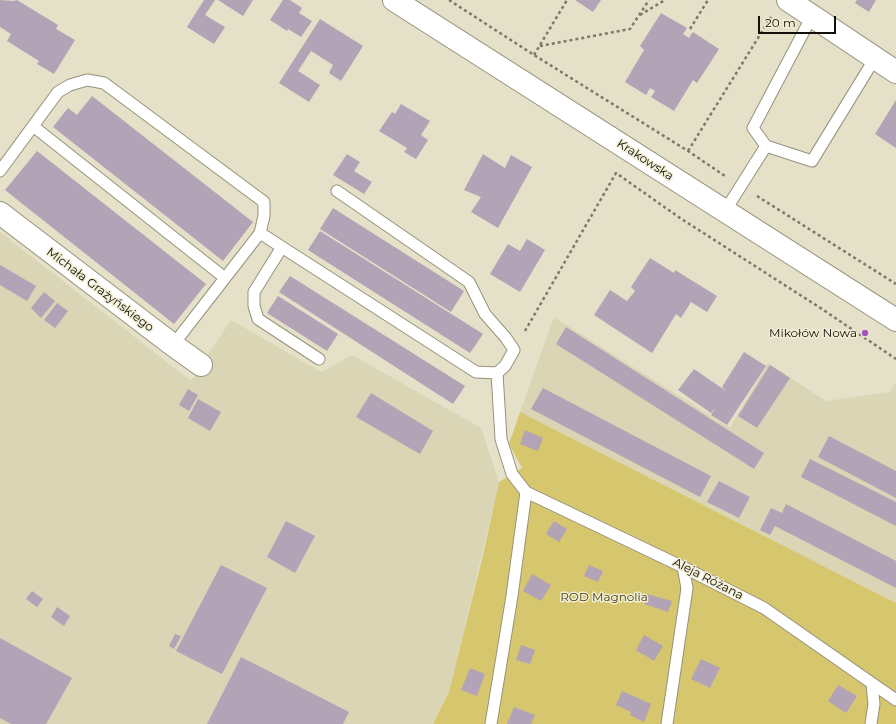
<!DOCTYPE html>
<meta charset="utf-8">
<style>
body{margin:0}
#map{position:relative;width:896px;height:724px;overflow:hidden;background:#e4e1c8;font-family:Montserrat,sans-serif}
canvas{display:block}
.scale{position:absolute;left:758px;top:16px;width:78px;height:18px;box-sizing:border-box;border:2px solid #110f07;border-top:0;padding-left:5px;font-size:12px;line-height:14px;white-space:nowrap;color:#110f07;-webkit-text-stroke:3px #f2eed5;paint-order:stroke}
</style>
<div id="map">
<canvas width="896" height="724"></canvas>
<div class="scale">20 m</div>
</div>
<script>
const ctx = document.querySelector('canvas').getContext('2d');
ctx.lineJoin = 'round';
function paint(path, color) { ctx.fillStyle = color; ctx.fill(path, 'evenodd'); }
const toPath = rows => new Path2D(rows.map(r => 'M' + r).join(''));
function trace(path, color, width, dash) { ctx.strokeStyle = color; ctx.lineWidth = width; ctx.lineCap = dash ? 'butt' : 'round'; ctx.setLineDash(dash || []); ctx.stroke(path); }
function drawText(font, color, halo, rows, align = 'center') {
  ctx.font = font + ' Montserrat,sans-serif'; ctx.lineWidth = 3; ctx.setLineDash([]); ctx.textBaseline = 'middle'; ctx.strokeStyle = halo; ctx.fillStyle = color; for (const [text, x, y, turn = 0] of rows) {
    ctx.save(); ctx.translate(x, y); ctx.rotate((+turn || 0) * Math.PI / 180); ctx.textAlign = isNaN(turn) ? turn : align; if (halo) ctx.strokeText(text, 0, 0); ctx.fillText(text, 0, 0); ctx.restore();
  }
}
paint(toPath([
 [0,232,191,381,231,320,321,372,352,355,481,428,499,482,449,692,433,724,0,724],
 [554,317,730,428,768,363,826,401,890,392,896,382,896,603,520,412]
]), '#dad5b5');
paint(toPath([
 [520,412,896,603,896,724,433,724,449,692,483,555,499,482,522,468,509,444]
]), '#d6c66d');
paint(toPath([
 [0,0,13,1,17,0,58,25,56,29,75,40,54,74,37,64,39,61,7,41,11,34,0,27],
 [204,0,215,0,205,15,225,27,214,44,187,27],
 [218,0,253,0,243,16],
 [283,0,290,0,302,8,299,13,312,21,301,37,288,29,287,31,270,20],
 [575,0,601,0,593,12],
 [857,0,876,0,869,12,855,3],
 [661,13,687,28,683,34,689,38,693,32,719,49,697,83,693,80,674,111,651,97,655,91,650,88,646,95,625,82,644,50,640,46],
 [320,19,363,46,341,81,329,73,333,65,311,51,298,71,320,85,309,102,279,83],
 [92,96,253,222,223,261,53,127,68,108,77,115],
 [896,100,896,148,875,134],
 [401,104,430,121,421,135,428,140,416,159,404,152,407,148,379,131,392,112,395,114],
 [37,151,206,284,174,324,5,190],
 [347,154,360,162,354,171,372,182,364,194,333,175],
 [483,154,505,168,511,155,532,167,498,228,471,212,481,197,464,190],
 [333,208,464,291,451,312,320,229],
 [320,231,483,334,470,353,308,250],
 [527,239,545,250,520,292,490,274,508,244,520,251],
 [650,258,674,273,675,270,717,296,707,312,691,302,681,318,676,314,652,353,594,315,610,290,627,301,635,291,631,287],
 [0,265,36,286,27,301,0,285],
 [290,276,465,386,453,404,279,292],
 [44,292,55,301,41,318,31,308],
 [278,296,338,334,327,351,267,313],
 [57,303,68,311,55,328,44,320],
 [566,327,764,453,754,469,556,344],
 [744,352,766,366,727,425,711,415,715,408,711,413,678,390,694,369,726,391,722,387],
 [770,365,790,378,757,428,738,416],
 [543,388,711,476,700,497,531,409],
 [188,389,198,395,189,411,179,405],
 [371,393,433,431,420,454,356,417],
 [198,399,221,412,210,431,188,418],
 [525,430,543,438,538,451,520,444],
 [829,436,896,471,896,498,818,457],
 [810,459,896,502,896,526,801,477],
 [719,481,750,497,739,518,707,502],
 [786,504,896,561,896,588,775,526,770,535,760,530,771,508,782,513],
 [286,521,315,536,295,573,267,557],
 [554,521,567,529,559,542,546,534],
 [221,565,267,588,222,674,176,651],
 [589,565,603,571,598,582,584,576],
 [532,574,551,585,541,601,523,591],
 [32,591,43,599,37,607,26,599],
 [647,594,672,601,668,612,644,604],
 [57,607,70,616,64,626,51,617],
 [175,634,181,636,174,649,169,646],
 [644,635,663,646,654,661,636,650],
 [0,638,72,678,46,724,11,724,0,718],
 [521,645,535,650,530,664,516,660],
 [241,657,349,712,343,724,207,724],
 [701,659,720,668,710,688,691,679],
 [470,668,485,674,477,696,461,690],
 [838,685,857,696,846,713,828,701],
 [622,691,651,704,644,722,630,715,631,712,616,705],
 [514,707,535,715,531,724,507,724]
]), '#b2a3b7');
const service = toPath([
 [812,16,753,128,766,146,812,161,875,58],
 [33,126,225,278],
 [0,171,58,92,70,85,87,80,104,83,264,202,264,216,260,233,173,345],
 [725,211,766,146],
 [260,233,476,372,497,373,505,366,514,350,506,338,485,314,469,282,337,191],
 [282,247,254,292,254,306,258,319,319,359],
 [497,373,501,439,512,474,526,492,683,567,764,608,896,700],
 [491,724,512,596,526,492],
 [667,724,687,588,683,567],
 [871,724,874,704,872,684]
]);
const minor = toPath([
 [788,0,896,72],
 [0,213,173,345,201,365]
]);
const tertiary = toPath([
 [394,0,896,320]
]);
trace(service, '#96927c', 13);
trace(minor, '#96927c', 24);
trace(tertiary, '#96927c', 24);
trace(toPath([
 [449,0,534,55,688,151,725,176],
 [640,15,665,0],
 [690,29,708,0],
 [540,46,630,29,649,0],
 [534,55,567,0],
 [688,151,771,17],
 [757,196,896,284],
 [525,331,616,173,680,218,822,309,896,359]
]), '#7b7968', 2.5, [3, 3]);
trace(service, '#fff', 11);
trace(minor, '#fff', 22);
trace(tertiary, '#fff', 22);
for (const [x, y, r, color] of [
 [865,333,4,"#a953c1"]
]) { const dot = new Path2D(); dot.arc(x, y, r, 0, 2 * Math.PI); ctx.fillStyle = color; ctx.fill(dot); trace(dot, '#f2eed5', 1.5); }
drawText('12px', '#110f07', '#f2eed5', [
 ["Krakowska",645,160,33],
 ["Michała Grażyńskiego",100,290,37],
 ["Aleja Różana",708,579,27]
]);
drawText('12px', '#110f07', '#f2eed5', [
 ["Mikołów Nowa",857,333]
], 'right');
drawText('12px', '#423b0e', '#f2eed5', [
 ["ROD Magnolia",604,597]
]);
</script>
